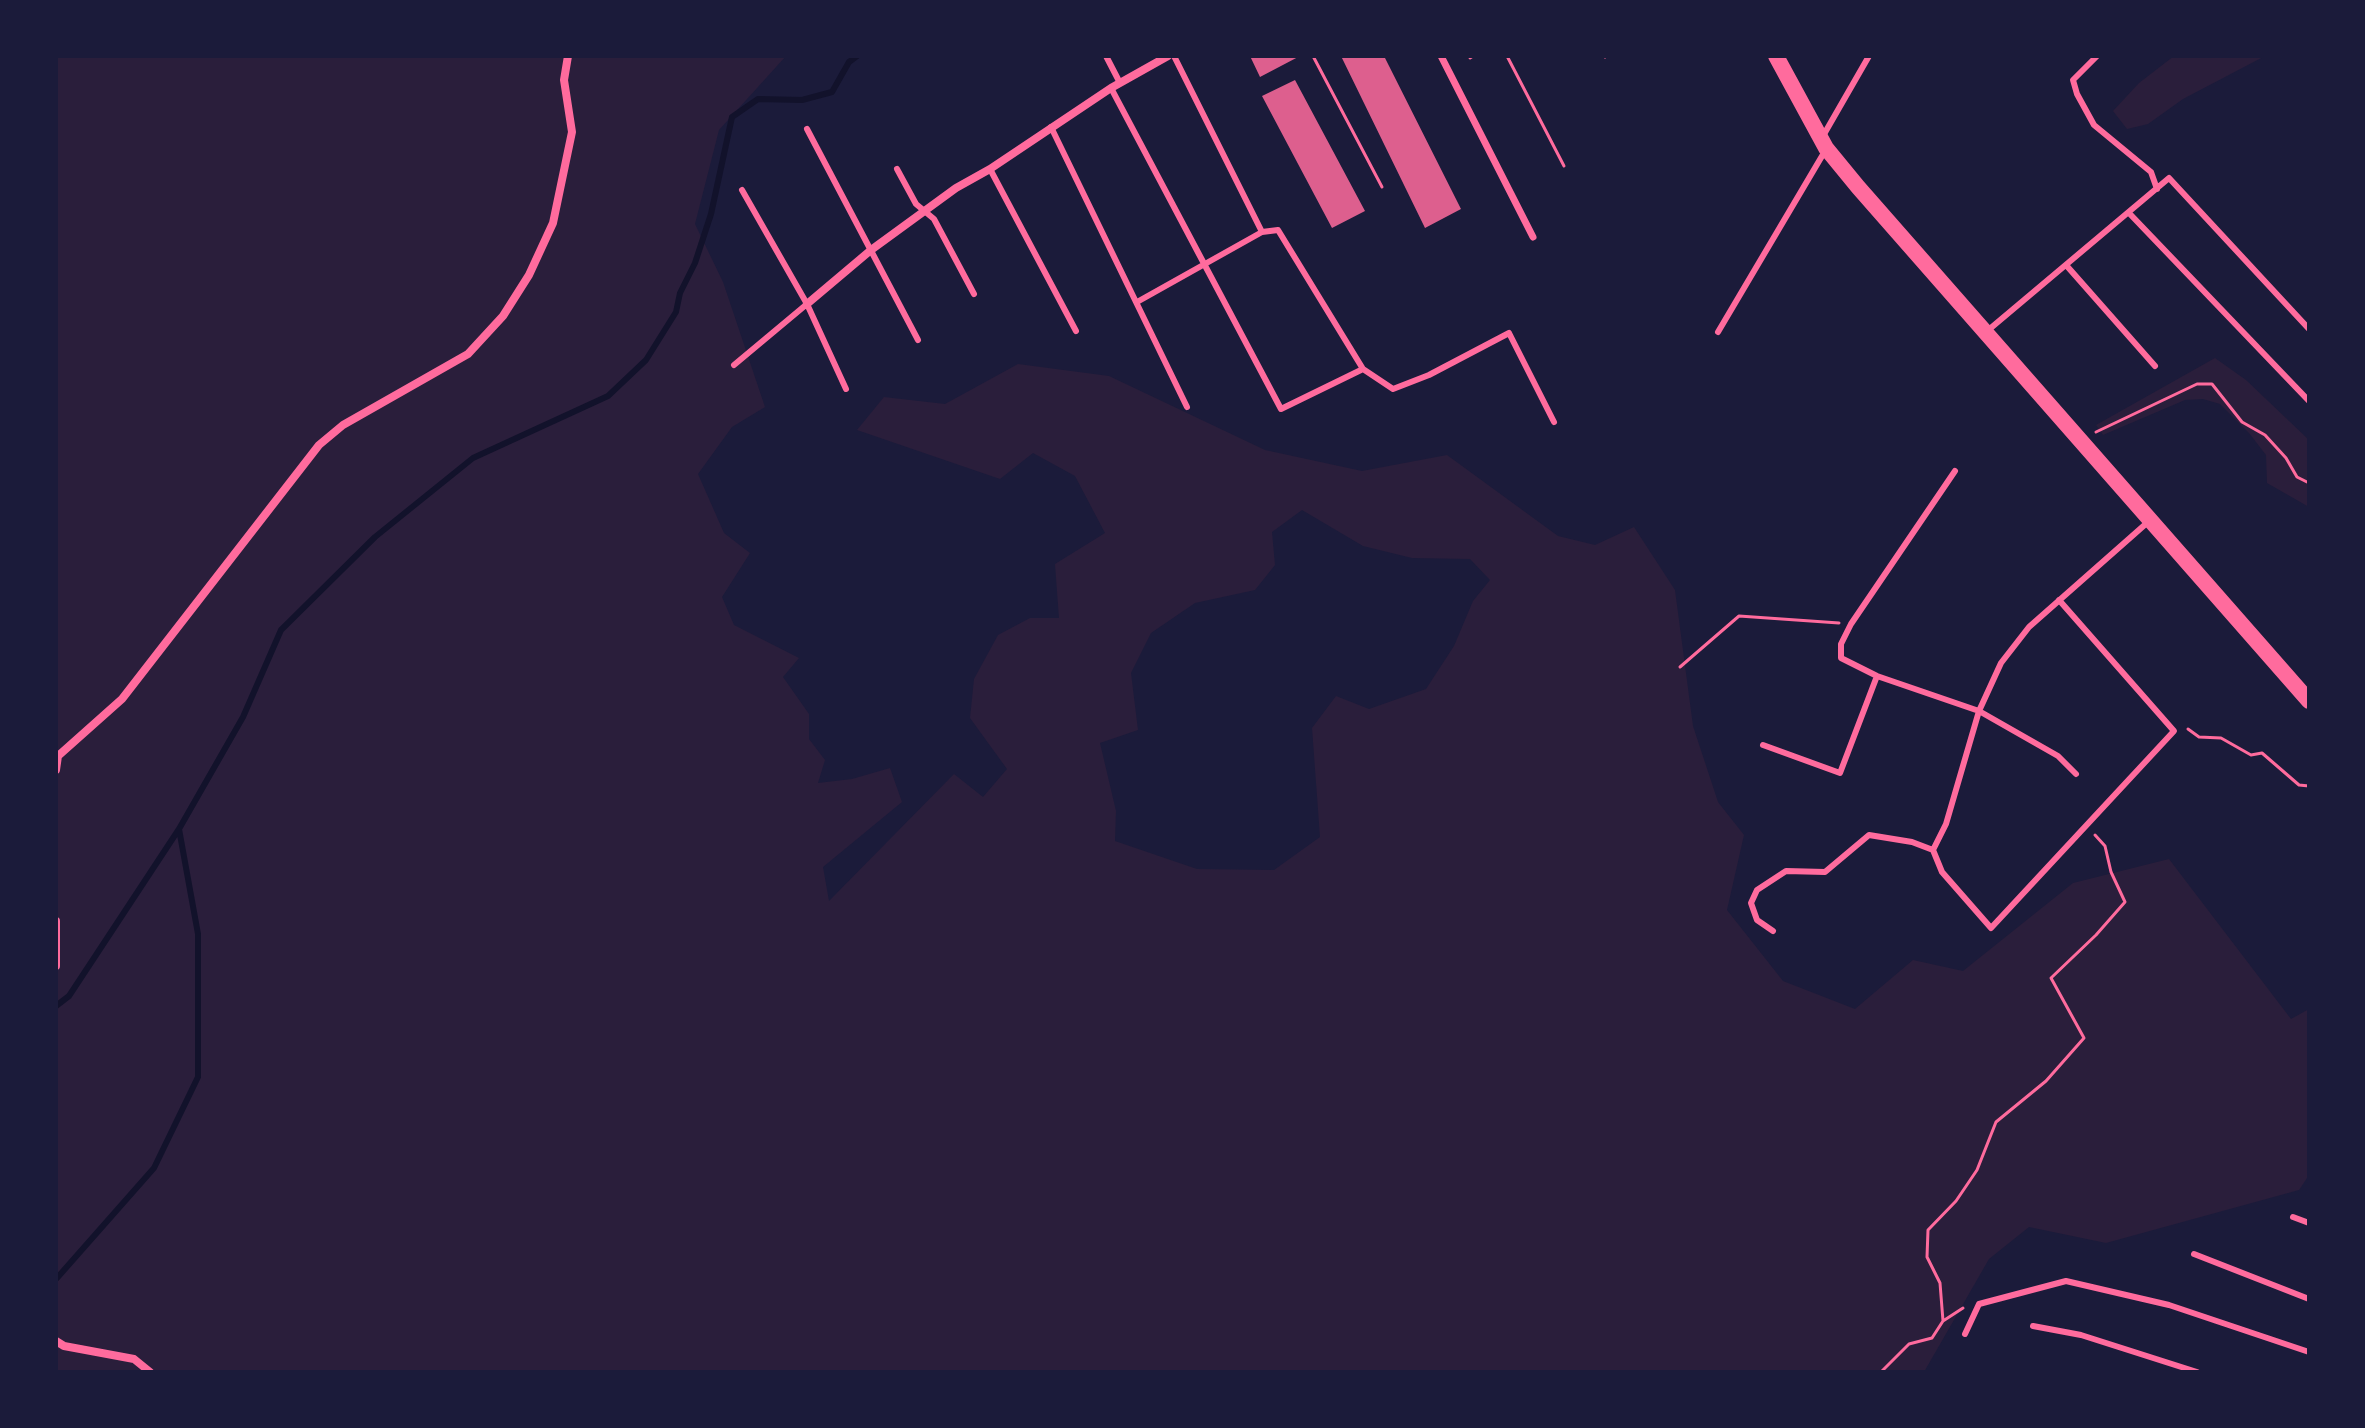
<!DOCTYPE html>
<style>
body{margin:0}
#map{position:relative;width:2365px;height:1428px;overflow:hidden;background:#1b1b3a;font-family:"DejaVu Sans",sans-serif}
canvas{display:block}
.frame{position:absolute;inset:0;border:58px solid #1b1b3a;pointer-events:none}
</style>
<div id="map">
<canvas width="2365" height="1428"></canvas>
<div class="frame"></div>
</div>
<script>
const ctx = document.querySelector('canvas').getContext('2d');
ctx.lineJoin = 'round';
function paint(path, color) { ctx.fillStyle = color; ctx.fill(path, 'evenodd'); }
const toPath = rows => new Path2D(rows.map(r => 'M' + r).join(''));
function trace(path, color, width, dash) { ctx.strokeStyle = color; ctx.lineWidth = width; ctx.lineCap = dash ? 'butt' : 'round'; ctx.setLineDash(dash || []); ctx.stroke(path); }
paint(toPath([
 [56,56,786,56,719,130,695,224,723,282,765,407,732,427,698,474,724,533,750,553,722,597,734,625,799,658,783,677,809,714,809,739,825,760,818,783,852,779,890,768,902,802,823,867,829,901,954,774,983,797,1007,769,970,718,974,679,998,635,1030,618,1059,618,1055,564,1105,533,1075,476,1033,453,1000,479,857,430,884,397,945,404,1018,364,1109,376,1265,450,1362,471,1447,455,1558,536,1595,545,1634,527,1675,590,1693,726,1718,802,1744,835,1727,910,1783,981,1855,1009,1913,960,1963,971,2073,883,2169,859,2291,1019,2309,1009,2309,1175,2299,1190,2106,1243,2029,1227,1989,1259,1924,1372,56,1372],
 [1302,510,1363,546,1412,558,1470,559,1490,580,1473,601,1454,646,1426,689,1369,709,1336,696,1312,728,1320,837,1274,870,1197,869,1115,841,1116,811,1100,743,1138,730,1131,673,1151,633,1195,603,1255,590,1275,565,1272,532],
 [2174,56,2265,56,2183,99,2148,124,2127,129,2113,111,2139,83],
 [2215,358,2246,380,2309,440,2309,507,2267,483,2266,455,2249,433,2220,404,2203,399,2185,400,2103,435,2096,425]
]), '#2a1e3b');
trace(toPath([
 [56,1006,69,996,179,829],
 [57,1278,154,1168,198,1077,198,934,179,829,243,717,281,630,375,537,473,458,608,396,646,360,676,312,680,293,695,263,711,214,732,117,758,99,802,100,832,92,849,62,857,56]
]), '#12122b', 6);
paint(toPath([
 [1250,56,1300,56,1260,77],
 [1341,56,1384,56,1461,209,1425,228],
 [1295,80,1365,211,1332,228,1262,96]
]), '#dd5f8e');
trace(toPath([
 [1313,56,1382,187],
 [1507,56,1564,166],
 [1604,56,1605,57],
 [1470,58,1473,56],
 [2096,432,2197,384,2212,384,2242,422,2265,435,2286,458,2297,477,2309,483],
 [1680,667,1739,616,1839,623],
 [2188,729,2199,737,2221,738,2251,755,2262,753,2299,785,2309,786],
 [1943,1321,1963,1308],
 [1881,1372,1909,1344,1932,1338,1943,1321,1940,1283,1927,1257,1928,1230,1956,1201,1977,1170,1996,1122,2046,1081,2084,1038,2051,978,2096,935,2125,902,2111,872,2105,846,2095,835]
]), '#ff6b9d', 3);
trace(toPath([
 [1106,56,1120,83],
 [1174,56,1262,232,1278,230,1363,369,1393,389,1429,375,1509,333,1554,422],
 [2097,56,2073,80,2077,94,2094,125,2151,172,2157,189],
 [1111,88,1281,409,1363,369],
 [1051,127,1187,407],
 [807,129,918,340],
 [1823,136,1869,56],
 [897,169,916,204,934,219,974,294],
 [990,169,1076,331],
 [742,190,807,304,846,389],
 [2129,213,2309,401],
 [2066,265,2155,366],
 [1137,302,1262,232],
 [1718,332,1825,151],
 [1986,332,2169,178,2309,329],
 [734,365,807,304],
 [1955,471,1851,624,1841,644,1841,658,1877,676,1979,711,2058,756,2076,774],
 [1763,745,1840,773,1877,676],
 [1933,850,1942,872,1991,928,2174,731,2059,600],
 [1773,931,1757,920,1751,903,1757,890,1786,871,1825,872,1869,835,1912,842,1933,850,1946,824,1979,711,2001,663,2029,627,2148,522],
 [2293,1217,2309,1223],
 [2194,1254,2309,1299],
 [2033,1326,2081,1335,2197,1372],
 [1965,1334,1979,1304,2066,1281,2169,1305,2309,1352]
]), '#ff6b9d', 6);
trace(toPath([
 [1441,56,1533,237]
]), '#ff6b9d', 7);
trace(toPath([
 [807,304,871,250,956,188,990,169,1111,88,1168,56],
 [56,770,58,756,122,699,319,445,343,425,468,354,503,316,529,275,553,223,572,132,564,80,568,56],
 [56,921,56,966],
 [56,1341,64,1346,134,1359,150,1372]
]), '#ff6b9d', 8);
trace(toPath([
 [1776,56,1826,148,1858,187,2309,701]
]), '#ff6b9d', 16);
</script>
